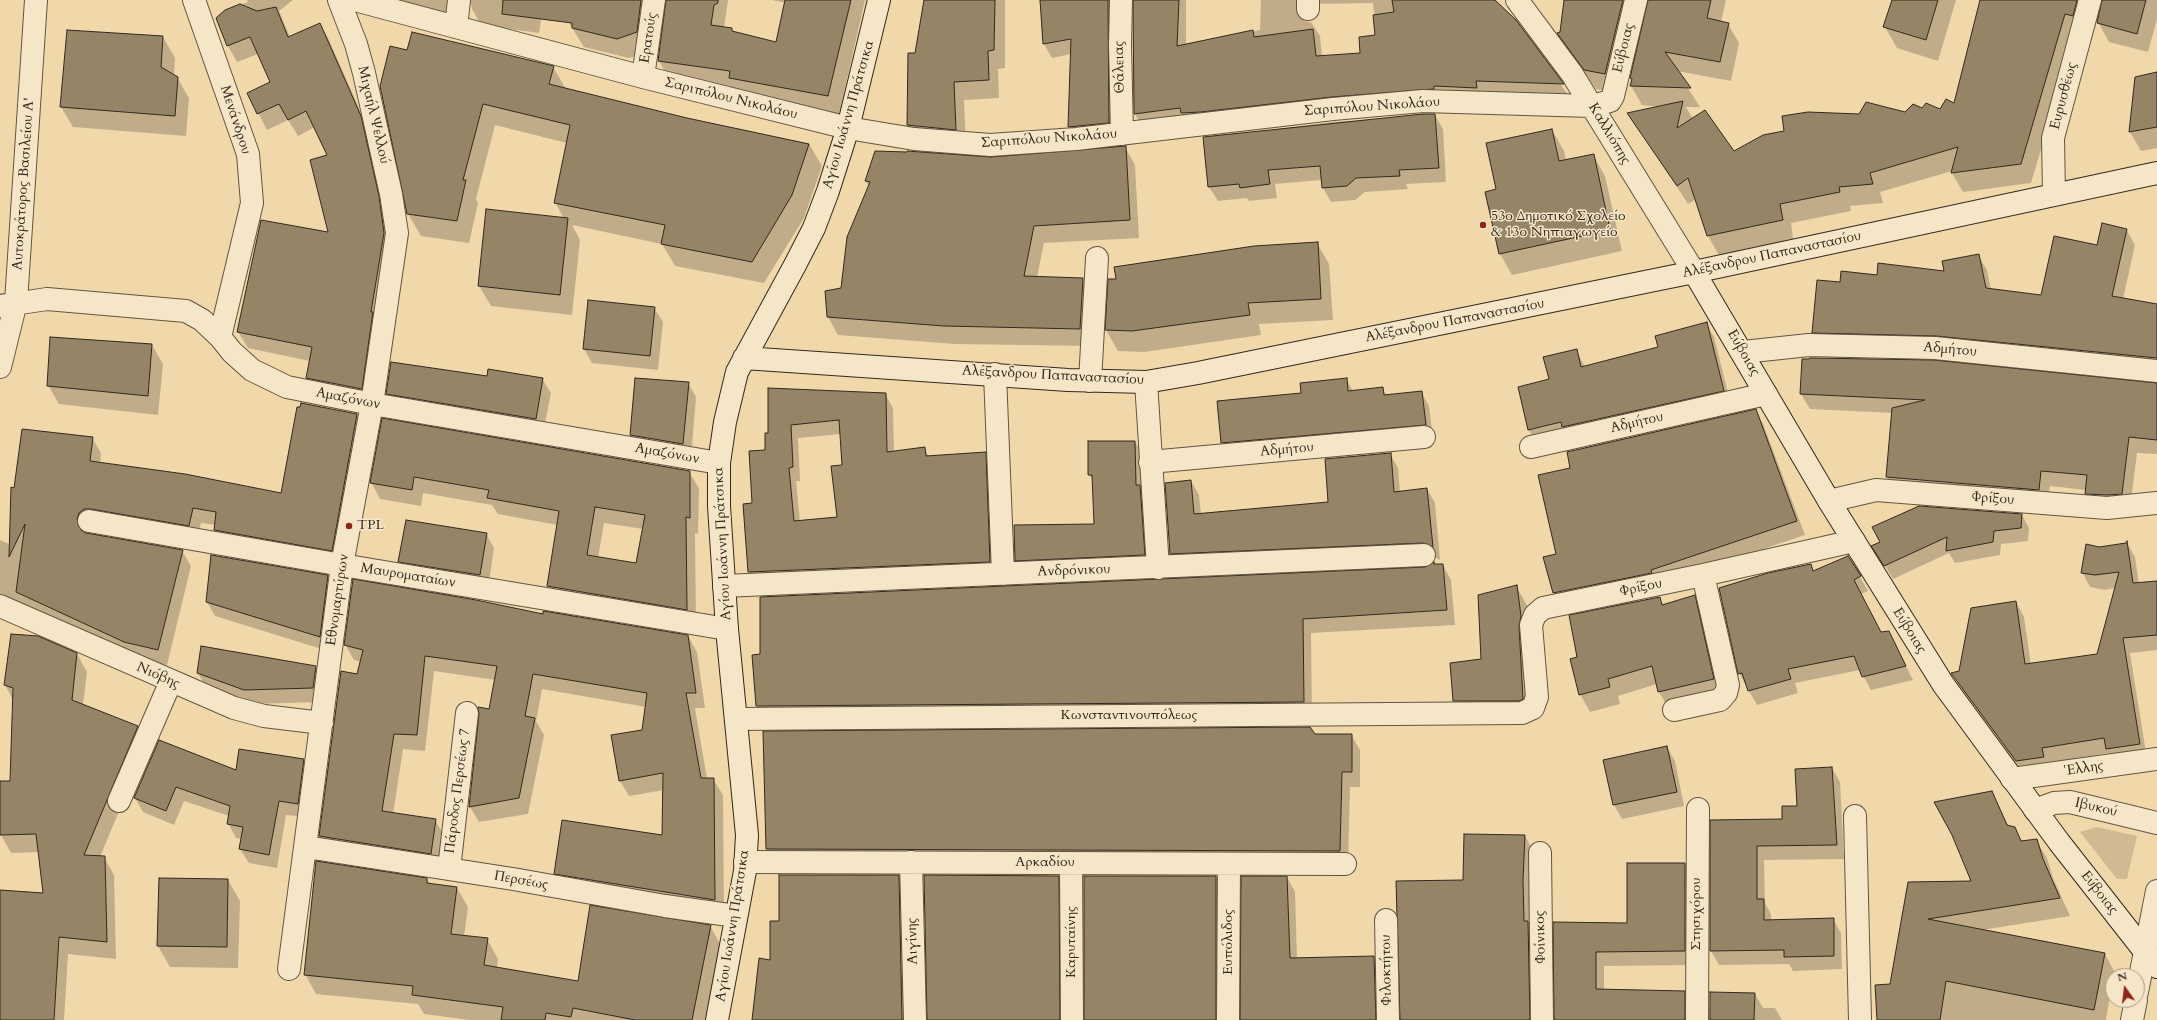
<!DOCTYPE html>
<meta charset="utf-8">
<style>
body{margin:0}
#map{position:relative;width:2157px;height:1020px;overflow:hidden;background:#f1d8aa;font-family:Cardo,serif}
canvas{display:block}
.north{position:absolute;left:2105px;top:968px;width:40px;height:40px;box-sizing:border-box;background:#f6e6c8;border:1px solid #a89a84;border-radius:50%;rotate:346deg;font-size:11px;font-weight:700;line-height:16px;text-align:center;color:#32291d}
.north::after{content:'';display:block;margin:auto;width:14px;height:18px;background:#8f2418;clip-path:polygon(50% 0,100% 100%,50% 72%,0 100%)}
</style>
<div id="map">
<canvas width="2157" height="1020"></canvas>
<div class="north">N</div>
</div>
<script>
const ctx = document.querySelector('canvas').getContext('2d');
ctx.lineJoin = 'round';
function paint(path, color) { ctx.fillStyle = color; ctx.fill(path, 'evenodd'); }
const toPath = rows => new Path2D(rows.map(r => 'M' + r).join(''));
function trace(path, color, width, dash) { ctx.strokeStyle = color; ctx.lineWidth = width; ctx.lineCap = dash ? 'butt' : 'round'; ctx.setLineDash(dash || []); ctx.stroke(path); }
function drawText(font, color, halo, rows, align = 'center') {
  ctx.font = font + ' Cardo,serif'; ctx.lineWidth = 3; ctx.setLineDash([]); ctx.textBaseline = 'middle'; ctx.strokeStyle = halo; ctx.fillStyle = color; for (const [text, x, y, turn = 0] of rows) {
    ctx.save(); ctx.translate(x, y); ctx.rotate((+turn || 0) * Math.PI / 180); ctx.textAlign = isNaN(turn) ? turn : align; if (halo) ctx.strokeText(text, 0, 0); ctx.fillText(text, 0, 0); ctx.restore();
  }
}
paint(toPath([
 [2097,827,2137,836,2127,879,2117,879,2080,832]
]), '#d1ba92');
paint(toPath([
 [247,0,293,0,279,11,290,37,320,24,329,40,370,133,393,250,370,405,316,394,307,378,310,361,248,348,238,332,329,233,329,156,315,127,298,136,288,120,267,130,248,93,272,82,258,54,237,62,228,46,218,19,225,10,248,2],
 [352,0,544,0,539,33,481,25,472,9,471,4,464,4,455,22],
 [572,0,728,0,724,28,731,29,733,33,777,44,786,3,772,0,865,0,839,115,670,81,659,61,667,7,661,8,648,52,629,58,584,47,569,23],
 [925,0,1005,0,1005,68,998,69,999,98,964,100,966,148,919,144,908,125,916,54],
 [1041,0,1123,0,1117,136,1077,141,1069,127,1071,54,1052,58,1044,44],
 [1132,0,1186,0,1186,45,1260,30,1261,0,1494,0,1516,21,1571,99,1144,129,1135,114,1135,4],
 [1373,3,1376,36,1361,54,1322,57,1320,36,1311,22,1304,21,1304,15,1311,4],
 [1565,0,1726,0,1721,22,1728,24,1739,43,1731,81,1677,71,1700,107,1686,107,1693,119,1734,153,1860,115,1906,114,1922,110,1941,111,1954,104,1981,0,2157,0,2157,19,2148,52,2109,42,2098,22,2101,7,2098,7,2076,32,2031,183,1963,192,1952,173,1952,171,1880,192,1883,203,1850,206,1851,211,1791,223,1793,239,1719,255,1708,236,1696,199,1688,204,1629,113,1660,107,1642,105,1631,86,1631,78,1648,7,1644,7,1616,93,1596,89,1569,52,1558,33,1561,33],
 [1893,0,1956,0,1938,61,1897,48,1885,27],
 [163,37,175,58,174,75,177,77,189,98,186,136,73,127,61,107],
 [408,52,553,67,566,89,687,119,809,144,822,166,804,218,764,283,675,266,662,244,572,225,580,240,572,315,491,306,479,286,564,219,555,202,567,143,495,125,476,199,478,203,469,243,421,236,408,214],
 [2157,73,2157,148,2141,151,2130,132,2136,77],
 [1435,115,1443,129,1446,182,1406,184,1408,189,1365,192,1355,200,1331,202,1323,188,1322,180,1275,184,1277,198,1249,201,1247,198,1218,201,1209,187,1204,138,1334,122],
 [1552,130,1564,151,1566,161,1593,155,1605,176,1622,251,1512,275,1500,254,1487,192,1497,190],
 [1125,147,1135,165,1139,238,1044,243,1037,277,1083,279,1093,297,1090,346,955,344,838,335,828,317,842,289,869,187,866,181,991,158],
 [2126,229,2135,245,2123,299,2157,324,2157,373,1822,348,1813,332,1841,283,1878,276,1945,272,1978,255,1987,270,1991,290,2042,296,2098,247],
 [1317,243,1329,264,1333,320,1259,324,1261,335,1144,352,1118,351,1106,330,1117,280],
 [589,301,654,308,663,322,658,370,592,363,584,349],
 [1706,324,1714,337,1731,405,1537,444,1529,430,1519,387,1550,380,1576,350,1585,367,1659,348],
 [152,345,163,364,158,415,59,404,48,385],
 [542,379,551,393,543,433,395,408,387,394],
 [1346,379,1353,391,1382,388,1387,396,1421,392,1429,406,1433,439,1231,457,1222,443,1302,393],
 [688,383,696,397,691,458,639,449,631,435],
 [2157,384,2157,454,2137,453,2130,509,2095,509,2086,494,2086,490,2050,486,2047,505,1896,493,1887,477,1893,413,1810,409,1801,394],
 [769,389,885,394,893,408,894,452,924,448,929,457,985,453,993,467,997,575,757,586,749,572,744,505,753,504,766,450,769,434],
 [841,434,843,466,838,518,800,522,796,481,800,481,798,438],
 [1755,410,1763,424,1805,535,1659,584,1562,607,1554,593,1557,555,1572,469],
 [357,415,366,430,340,565,224,545,215,530,216,525,201,523,197,540,93,524,85,534,182,551,191,566,167,665,134,657,0,595,0,540,11,545,15,489,92,438,101,453,100,464,282,494],
 [383,420,689,472,699,488,698,534,695,533,696,626,557,602,548,586,558,525,498,514,492,505,423,493,421,506,380,499,371,482],
 [604,523,643,529,637,564,598,558],
 [1135,442,1143,456,1152,569,1024,574,1016,560,1095,525,1093,481,1089,474],
 [1390,454,1398,468,1400,492,1427,489,1435,503,1440,560,1432,556,1179,567,1171,553,1191,481,1199,495,1201,515,1330,503],
 [2022,515,2029,528,2028,541,2001,544,2000,555,1955,563,1949,553,1893,579,1873,546],
 [486,534,494,548,488,589,407,576,399,561],
 [2127,543,2135,557,2139,584,2157,582,2157,650,2130,653,2147,759,2116,764,2109,753,2050,763,2025,776,1961,688,1952,673,1960,672,2016,602,2024,617,2031,665,2098,655,2115,588,2104,590,2090,587,2082,572,2099,548],
 [1848,557,1868,591,1861,594,1881,633,1889,632,1913,680,1871,690,1860,670,1795,683,1798,693,1757,705,1739,673,1810,565,1814,572],
 [1434,563,1435,565,1443,565,1451,580,1455,625,1311,633,1312,717,766,721,757,706,753,656,1425,568],
 [327,576,336,590,328,651,215,616,207,602],
 [1516,586,1528,607,1534,720,1466,722,1454,701,1482,660],
 [1694,596,1704,614,1723,697,1669,709,1659,692,1657,684,1618,696,1620,704,1590,712,1580,694,1659,598,1664,605],
 [544,615,688,636,697,652,705,708,695,708,707,779,713,779,723,795,724,916,564,889,555,873,663,836,664,790,629,796,620,781,642,731,646,707,542,689,536,721,544,735,528,814,479,822,470,807,496,680,434,671,425,751,403,749,393,814,435,820,444,835,440,869,329,852,320,836,361,662,354,660,345,644],
 [77,654,87,672,83,705,137,727,147,744,100,857,104,857,114,875,116,959,68,954,64,1020,0,1020,0,891,45,894,39,852,11,853,1,835,0,782,11,782,13,700,5,685],
 [315,667,324,681,321,702,253,704,206,687,198,673],
 [1315,735,1351,735,1360,750,1360,787,1350,787,1348,866,775,863,767,848],
 [160,742,236,771,303,760,311,774,306,817,286,815,277,868,249,863,240,849,242,839,236,838,228,823,229,816,184,801,174,825,143,812,135,798],
 [1667,747,1675,761,1684,806,1622,819,1614,805,1604,761],
 [1832,768,1840,782,1844,859,1764,860,1765,903,1771,914,1771,921,1833,919,1841,933,1842,969,1793,971,1789,964,1719,965,1711,951,1711,821,1783,820,1798,807],
 [1992,792,2009,827,2014,828,2022,841,2036,840,2047,858,2053,878,2070,916,1982,930,2105,954,2115,973,2113,976,2106,1020,1878,1020,1891,985,1908,883,1972,882],
 [1525,836,1533,851,1537,1020,1401,1020,1464,881],
 [1685,864,1693,878,1693,965,1604,966,1604,990,1684,992,1692,1006,1693,1020,1555,1020,1554,923,1628,924],
 [898,876,907,890,910,1020,753,1020,771,961,780,922],
 [1058,877,1066,891,1067,1020,928,1020],
 [1216,877,1224,891,1223,1020,1085,1020],
 [1287,877,1295,892,1297,959,1374,958,1382,972,1383,1020,1242,1020],
 [427,879,430,884,457,888,468,907,464,937,487,939,498,959,497,968,579,982,710,926,721,945,706,1020,469,1020,424,1014,418,1004,316,994,305,974],
 [228,880,240,901,238,968,170,967,158,946],
 [1711,993,1755,994,1763,1008,1775,1008,1782,1020,1709,1020]
]), '#0003');
const building = toPath([
 [503,0,641,0,637,32,617,39,572,28,572,23,502,14,503,0],
 [666,0,718,0,718,3,714,5,711,25,732,28,732,31,776,42,785,0,851,0,828,96,729,78,730,71,658,61,666,0],
 [924,0,995,0,994,50,988,51,989,80,954,82,956,130,907,125,908,53,915,53,924,0],
 [1040,0,1108,0,1109,123,1068,127,1071,39,1043,44,1040,0],
 [1133,0,1179,0,1177,46,1253,30,1254,37,1313,29,1316,56,1360,53,1359,37,1375,35,1373,15,1394,12,1392,0,1495,0,1516,20,1564,84,1476,81,1477,88,1434,86,1434,89,1332,97,1201,112,1181,113,1180,108,1134,114,1133,0],
 [1564,0,1623,0,1605,74,1584,70,1557,33,1560,32,1564,0],
 [1648,0,1711,0,1707,18,1729,23,1720,62,1665,52,1691,88,1630,86,1632,79,1630,78,1648,0],
 [1892,0,1938,0,1926,40,1883,27,1892,0],
 [1980,0,2077,0,2073,16,2065,14,2021,164,1951,173,1958,147,1870,173,1873,184,1839,187,1840,192,1780,204,1783,220,1707,236,1688,178,1677,186,1627,113,1683,101,1677,128,1705,110,1734,151,1763,135,1784,131,1782,116,1808,112,1859,114,1866,102,1905,112,1913,104,1922,108,1926,103,1940,109,1946,99,1954,103,1980,0],
 [2102,0,2146,0,2137,34,2097,23,2102,0],
 [240,4,257,11,276,7,288,37,320,23,361,116,379,196,384,233,371,312,373,312,362,389,306,378,312,347,237,332,261,220,328,232,310,160,327,155,306,111,288,120,279,104,257,114,247,93,270,82,250,37,227,46,216,18,225,10,240,4],
 [67,30,163,36,161,67,178,77,175,116,60,107,67,30],
 [412,32,554,66,549,84,687,118,809,144,792,195,752,262,661,244,665,225,554,203,570,125,483,104,463,180,466,180,457,221,407,214,380,86,390,46,407,50,412,32],
 [2157,72,2157,127,2129,132,2135,77,2157,72],
 [1423,114,1435,114,1439,168,1399,170,1400,176,1356,178,1347,186,1322,188,1320,166,1268,170,1270,184,1240,188,1239,184,1208,187,1203,137,1423,114],
 [1552,129,1559,161,1594,154,1610,230,1499,254,1485,192,1496,189,1486,143,1552,129],
 [1126,146,1130,220,1034,226,1024,276,1083,278,1080,329,944,326,827,317,825,291,841,288,847,237,870,182,865,181,875,151,907,152,907,151,991,157,1126,146],
 [486,209,568,218,560,295,478,286,486,209],
 [2102,223,2127,229,2112,296,2157,304,2157,358,1936,336,1812,333,1817,280,1840,282,1841,271,1877,275,1878,263,1944,271,1942,261,1979,254,1986,288,2041,295,2054,236,2097,245,2102,223],
 [1318,242,1321,299,1248,303,1250,315,1132,331,1105,330,1108,279,1116,279,1114,267,1254,246,1318,242],
 [588,300,655,307,650,356,583,349,588,300],
 [1707,322,1724,391,1562,427,1561,422,1528,430,1518,387,1549,379,1543,357,1577,349,1581,367,1658,347,1655,336,1707,322],
 [50,337,152,344,148,396,47,386,50,337],
 [1810,358,1934,360,2157,383,2157,440,2129,437,2122,494,2107,495,2085,494,2087,475,2041,471,2039,490,1886,477,1892,408,1925,400,1800,394,1802,359,1809,359,1810,358],
 [391,362,487,376,488,369,543,378,536,419,386,394,391,362],
 [635,378,689,382,683,444,630,435,635,378],
 [1347,378,1348,391,1383,387,1384,395,1422,391,1426,425,1221,443,1217,401,1301,393,1300,383,1347,378],
 [768,388,886,393,887,452,925,447,926,456,986,452,990,562,748,572,743,504,752,503,749,451,765,450,765,433,768,433,768,388],
 [839,420,842,465,831,466,837,517,794,521,789,468,793,467,791,425,839,420],
 [301,403,357,414,332,551,214,530,216,512,193,508,189,526,91,509,84,509,79,513,77,519,81,530,86,533,183,550,158,650,124,642,16,592,25,524,9,557,11,487,14,488,22,429,93,437,90,461,185,474,281,493,297,407,300,407,301,403],
 [1756,409,1797,521,1651,570,1652,573,1553,593,1543,557,1556,554,1538,475,1570,468,1567,452,1756,409],
 [382,418,690,471,690,518,686,517,687,610,547,586,559,511,487,498,489,490,414,477,412,490,370,483,382,418],
 [595,507,645,515,636,563,587,555,595,507],
 [1088,441,1135,441,1136,485,1140,485,1145,555,1015,561,1014,525,1094,524,1092,475,1088,475,1088,441],
 [1391,453,1394,492,1427,488,1433,547,1423,543,1170,554,1165,483,1191,480,1194,514,1328,502,1325,459,1391,453],
 [1919,506,2022,514,2021,528,1994,531,1993,542,1946,551,1947,537,1884,566,1871,546,1880,542,1872,527,1919,506],
 [406,520,487,533,480,575,398,562,406,520],
 [2127,541,2133,583,2157,581,2157,635,2123,638,2140,744,2106,749,2104,738,2042,748,2044,757,2016,761,1951,673,1959,671,1971,608,2016,601,2025,664,2097,654,2119,572,2095,575,2081,573,2086,544,2099,547,2126,543,2127,541],
 [211,555,328,575,320,637,206,602,211,555],
 [1848,556,1861,576,1854,580,1881,632,1889,631,1906,666,1862,677,1854,656,1788,669,1791,679,1748,691,1742,673,1738,674,1719,588,1768,573,1811,564,1813,571,1848,556],
 [1434,562,1434,564,1443,564,1447,610,1303,619,1304,702,756,706,752,655,760,654,760,597,1425,567,1434,562],
 [353,579,476,600,543,614,543,611,688,635,696,693,686,693,701,778,714,778,715,900,554,874,562,820,662,835,663,773,619,781,611,735,642,730,647,693,533,674,525,716,535,718,519,798,469,807,479,714,478,707,489,709,497,666,425,656,417,735,394,734,382,811,436,819,431,854,319,836,341,671,357,674,363,650,344,645,353,579],
 [1517,585,1521,616,1519,626,1523,699,1519,701,1453,701,1450,663,1481,659,1478,595,1517,585],
 [1695,595,1714,679,1658,692,1652,666,1608,679,1610,687,1579,695,1570,659,1577,657,1569,615,1660,597,1662,605,1695,595],
 [11,634,38,636,77,653,72,700,138,726,84,855,105,856,107,942,59,937,54,1020,0,1020,0,890,43,893,36,834,0,835,0,781,10,781,13,688,4,685,11,634],
 [201,646,316,666,313,688,244,690,197,673,201,646],
 [1310,727,1315,734,1352,734,1352,772,1342,772,1340,851,766,849,763,731,1310,727],
 [159,740,236,770,239,749,304,759,298,804,279,801,269,855,239,849,243,827,227,824,230,806,176,787,166,811,134,798,159,740],
 [1667,746,1677,792,1613,805,1603,760,1667,746],
 [1832,767,1837,845,1757,846,1757,899,1764,899,1764,920,1834,918,1834,956,1784,957,1784,950,1710,951,1710,820,1782,819,1782,806,1797,806,1795,769,1832,767],
 [1992,791,2007,825,2015,827,2021,841,2037,839,2043,859,2060,898,1928,919,2105,953,2094,1010,1946,981,1940,1020,1877,1020,1875,985,1890,984,1908,882,1971,881,1952,835,1934,802,1992,791],
 [1464,834,1525,835,1523,880,1524,921,1528,921,1530,1020,1400,1020,1396,881,1463,880,1464,834],
 [316,861,427,878,427,883,457,887,451,934,488,938,484,965,578,981,590,905,711,925,692,1020,635,1020,573,1008,571,1017,546,1013,545,1020,501,1020,503,1007,412,995,413,986,304,975,316,861],
 [1627,863,1685,863,1685,951,1596,952,1596,989,1685,991,1685,1020,1554,1020,1553,922,1627,923,1627,863],
 [779,875,899,875,902,1020,752,1020,759,958,770,960,770,921,779,921,779,875],
 [924,875,1059,876,1060,1020,927,1020,924,875],
 [1084,876,1216,876,1216,1020,1084,1020,1084,876],
 [1241,876,1287,876,1290,958,1374,956,1376,1020,1240,1020,1241,876],
 [159,878,228,879,227,947,157,946,159,878],
 [1710,992,1755,993,1754,1020,1710,1020,1710,992]
]);
paint(building, '#958466');
trace(building, '#32291d', 1);
const street = toPath([
 [194,0,248,154,252,203,220,337],
 [355,0,643,77,848,128,914,139,990,145,1076,139,1333,109,1423,101,1592,106,1610,101,1613,96,1636,0],
 [1121,0,1120,45,1122,134],
 [1517,0,1572,74,1694,272],
 [1308,9,1308,0],
 [456,27,459,0],
 [643,77,654,0],
 [2054,194,2053,138,2090,0],
 [0,306,47,299,186,311,202,320,220,337,232,352,252,370,287,387,372,404,719,463],
 [1743,352,1809,345,1935,348,2157,371],
 [0,367,16,302,36,0],
 [995,374,1003,574],
 [1090,381,1097,258],
 [1146,382,1158,568],
 [1531,447,1766,394],
 [1150,462,1424,437],
 [1829,501,1876,490,2107,508,2157,503],
 [89,521,342,565,727,629],
 [724,586,1424,555],
 [0,606,234,708,264,716,322,723],
 [1674,710,1720,700,1726,693,1728,685,1703,575],
 [737,719,1522,713,1533,708,1537,697,1531,625,1535,615,1543,608,1703,575,1854,541],
 [2012,779,2157,759],
 [119,801,171,681],
 [2035,810,2054,803,2070,802,2157,823],
 [1855,816,1860,1020],
 [306,847,513,879,665,906,736,916],
 [1540,853,1542,1020],
 [745,862,1345,864],
 [911,862,915,1020],
 [1071,863,1072,1020],
 [449,869,467,713],
 [1386,920,1388,1020],
 [289,969,342,565,372,404,397,233,391,194,364,73,356,44,339,0],
 [2137,992,2157,891],
 [1228,1020,1229,864],
 [1697,1020,1698,809],
 [2132,1020,2136,1000]
]);
const secondary = toPath([
 [1694,272,1829,501,1943,684,2059,842,2157,967],
 [744,358,1068,380,1146,382,1198,373,1694,272,2157,173],
 [717,1020,745,871,747,835,727,629,719,506,719,463,725,422,737,372,795,265,814,228,828,191,848,128,879,0]
]);
trace(street, '#625540', 24);
trace(secondary, '#32291d', 24);
trace(street, '#f6e6c8', 22);
trace(secondary, '#f6e6c8', 22);
for (const [x, y, r, color] of [
 [1483,225,4,"#8f2418"],
 [349,526,4,"#8f2418"]
]) { const dot = new Path2D(); dot.arc(x, y, r, 0, 2 * Math.PI); ctx.fillStyle = color; ctx.fill(dot); trace(dot, '#f6e6c8', 1.5); }
drawText('14px', '#32291d', '#f6e6c8', [
 ["Ερατούς",649,38,-81],
 ["Εύβοιας",1624,48,-76],
 ["Θάλειας",1120,67,-91],
 ["Ευρυσθέως",2064,96,-75],
 ["Σαριπόλου Νικολάου",731,99,14],
 ["Σαριπόλου Νικολάου",1372,107,-4],
 ["Μιχαήλ Ψελλού",373,115,77],
 ["Αγίου Ιωάννη Πράτσικα",849,115,-74],
 ["Μενάνδρου",235,120,72],
 ["Καλλιόπης",1609,134,59],
 ["Σαριπόλου Νικολάου",1049,139,-4],
 ["Αυτοκράτορος Βασιλείου A'",24,184,-86],
 ["Αλέξανδρου Παπαναστασίου",1772,255,-12],
 ["Αλέξανδρου Παπαναστασίου",1455,321,-11],
 ["Αδμήτου",1950,350,5],
 ["Εύβοιας",1743,353,60],
 ["Αλέξανδρου Παπαναστασίου",1053,376,3],
 ["Αμαζόνων",348,399,11],
 ["Αδμήτου",1637,423,-13],
 ["Αδμήτου",1287,450,-5],
 ["Αμαζόνων",667,454,10],
 ["Φρίξου",1993,499,4],
 ["Αγίου Ιωάννη Πράτσικα",723,544,-93],
 ["Ανδρόνικου",1074,571,-2],
 ["Μαυροματαίων",408,576,9],
 ["Φρίξου",1641,588,-12],
 ["Εθνομαρτύρων",338,600,-82],
 ["Εύβοιας",1909,631,58],
 ["Νιόβης",158,676,24],
 ["Κωνσταντινουπόλεως",1129,716],
 ["Έλλης",2084,769,-8],
 ["Πάροδος Περσέως 7",458,791,-83],
 ["Ιβυκού",2096,808,13],
 ["Αρκαδίου",1045,863],
 ["Περσέως",521,881,10],
 ["Εύβοιας",2099,893,52],
 ["Στησιχόρου",1697,914,-90],
 ["Αγίου Ιωάννη Πράτσικα",733,926,-81],
 ["Φοίνικος",1541,937,-91],
 ["Αιγίνης",913,941,-91],
 ["Καρυταίνης",1072,942,-90],
 ["Ευπόλιδος",1229,942,-90],
 ["Φιλοκτήτου",1387,970,-91]
]);
drawText('14px', '#32291d', '#f6e6c8', [
 ["53ο Δημοτικό Σχολείο",1491,217],
 ["& 13ο Νηπιαγωγείο",1491,233],
 ["TPL",357,526]
], 'left');
</script>
